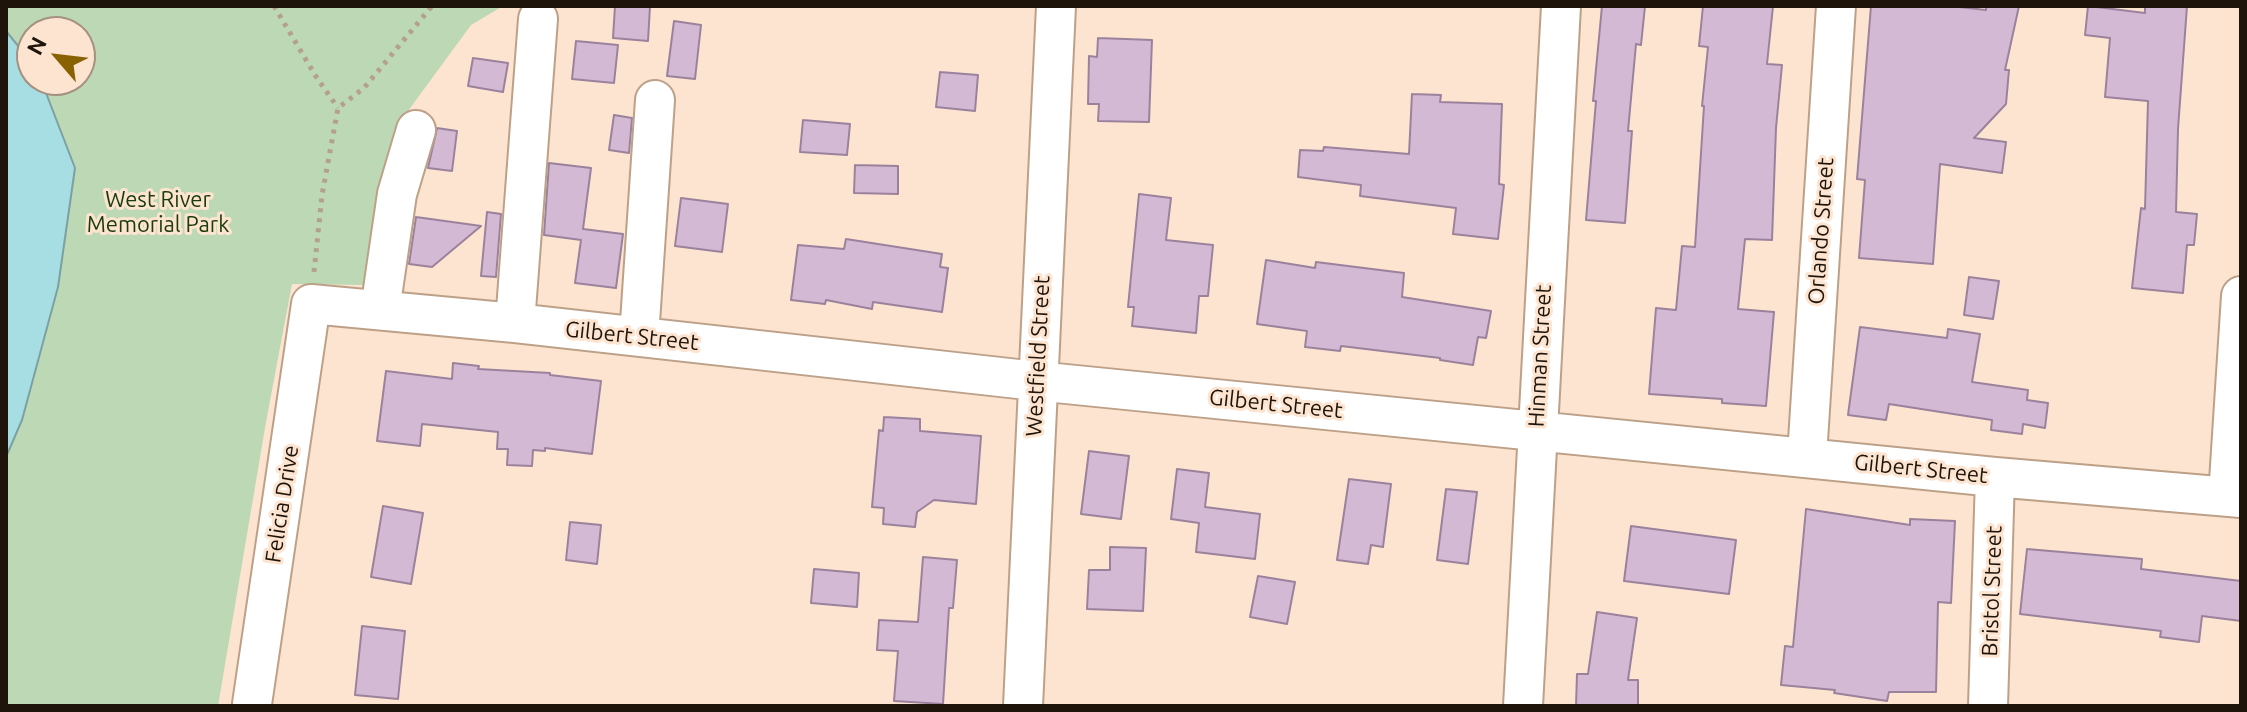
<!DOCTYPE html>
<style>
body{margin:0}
#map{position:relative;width:2247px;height:712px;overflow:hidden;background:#fde4d0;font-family:Ubuntu,sans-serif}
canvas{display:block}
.frame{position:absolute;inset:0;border:8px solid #1e140a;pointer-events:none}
.north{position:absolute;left:16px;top:16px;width:80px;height:80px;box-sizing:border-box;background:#fde4d0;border:2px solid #a49181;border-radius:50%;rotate:298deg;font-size:22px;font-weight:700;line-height:32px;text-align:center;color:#1e140a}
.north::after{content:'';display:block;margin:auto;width:28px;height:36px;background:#896200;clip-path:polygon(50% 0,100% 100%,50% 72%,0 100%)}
</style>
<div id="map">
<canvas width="2247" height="712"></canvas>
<div class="frame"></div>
<div class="north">N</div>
</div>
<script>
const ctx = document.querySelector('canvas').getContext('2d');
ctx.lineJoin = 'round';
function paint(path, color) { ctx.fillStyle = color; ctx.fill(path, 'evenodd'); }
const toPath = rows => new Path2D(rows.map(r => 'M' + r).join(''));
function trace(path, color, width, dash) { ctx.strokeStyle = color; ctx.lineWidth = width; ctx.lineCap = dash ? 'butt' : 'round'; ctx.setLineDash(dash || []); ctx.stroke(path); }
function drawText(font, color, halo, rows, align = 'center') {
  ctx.font = font + ' Ubuntu,sans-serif'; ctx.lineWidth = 6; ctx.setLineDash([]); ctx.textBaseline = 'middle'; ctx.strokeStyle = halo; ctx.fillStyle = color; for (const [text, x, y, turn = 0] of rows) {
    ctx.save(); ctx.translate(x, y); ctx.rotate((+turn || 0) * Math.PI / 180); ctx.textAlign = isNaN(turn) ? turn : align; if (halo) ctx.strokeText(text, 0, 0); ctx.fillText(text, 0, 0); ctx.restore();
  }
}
paint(toPath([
 [6,6,503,6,471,25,397,126,364,285,292,284,266,422,218,706,6,706],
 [32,32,80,32,80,80,32,80]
]), '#bdd8b4');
const water = toPath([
 [6,31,32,63,32,80,41,80,75,168,58,287,22,420,6,457,6,31]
]);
paint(water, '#a6dee3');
trace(water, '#7da1a2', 2);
const building = toPath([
 [615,6,650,6,648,41,613,38,615,6],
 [1602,6,1645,6,1641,45,1636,44,1628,131,1632,131,1625,223,1586,220,1596,101,1593,101,1602,6],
 [1703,6,1773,6,1767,64,1782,65,1776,128,1772,240,1745,239,1738,309,1774,312,1766,406,1722,403,1722,399,1649,394,1656,308,1676,310,1682,246,1695,247,1704,106,1702,106,1708,47,1699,46,1703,6],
 [1871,6,1951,6,1986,10,1986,6,2019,6,2005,70,2009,70,2006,104,1974,138,2006,142,2002,173,1940,164,1933,264,1859,258,1865,180,1857,179,1871,6],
 [2088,6,2145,13,2145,6,2187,6,2178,129,2176,212,2197,214,2194,245,2187,245,2183,293,2132,288,2141,208,2145,209,2148,101,2105,97,2110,38,2085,35,2088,6],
 [674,21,701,25,695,79,667,76,674,21],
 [1098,38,1152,40,1149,122,1098,121,1099,104,1088,104,1089,56,1097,57,1098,38],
 [576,41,618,45,614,83,572,79,576,41],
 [473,58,508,63,503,92,468,86,473,58],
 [940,72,978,75,975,111,936,107,940,72],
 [1412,94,1441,95,1440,102,1502,104,1499,184,1504,185,1498,239,1453,234,1456,208,1360,196,1361,185,1298,177,1300,150,1323,151,1324,147,1409,154,1412,94],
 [614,115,632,118,629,153,609,150,614,115],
 [803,120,850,124,847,155,800,152,803,120],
 [437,128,457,131,452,171,428,168,437,128],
 [549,163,591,168,583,229,623,234,616,288,575,283,581,240,544,235,549,163],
 [855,165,898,166,898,194,854,193,855,165],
 [1139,194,1171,198,1166,240,1213,245,1208,296,1199,296,1196,333,1132,326,1134,307,1128,307,1139,194],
 [681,198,728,204,722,252,675,246,681,198],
 [487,212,501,214,496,277,481,276,487,212],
 [416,217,481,226,432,267,409,264,416,217],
 [846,239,942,254,940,267,948,268,942,312,873,302,872,309,826,300,825,304,791,300,798,245,844,249,846,239],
 [1266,260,1315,268,1316,262,1404,273,1402,297,1491,311,1486,338,1478,337,1473,365,1440,360,1440,358,1341,346,1340,351,1305,347,1307,331,1257,324,1266,260],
 [1969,277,1999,281,1993,319,1964,315,1969,277],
 [1860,327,1947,338,1948,329,1980,334,1972,382,2028,390,2027,400,2048,403,2045,428,2023,424,2022,434,1991,430,1992,420,1889,404,1886,420,1848,415,1860,327],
 [453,363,479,366,478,369,550,373,550,375,601,381,592,454,545,448,545,451,533,450,532,466,507,465,508,449,497,449,498,432,422,424,420,446,377,441,386,371,452,379,453,363],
 [884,417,920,419,920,431,981,436,976,504,934,500,917,512,915,527,883,524,884,508,872,507,879,430,883,431,884,417],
 [1089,451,1129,456,1121,519,1081,514,1089,451],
 [1177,469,1209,473,1205,507,1260,514,1255,559,1196,552,1199,523,1171,519,1177,469],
 [1349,479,1391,484,1383,547,1371,545,1368,564,1337,560,1349,479],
 [1446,489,1477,492,1468,564,1437,560,1446,489],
 [383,506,423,513,411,584,371,577,383,506],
 [1806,509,1910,525,1910,519,1955,521,1951,603,1938,602,1936,692,1889,692,1887,701,1834,693,1835,690,1781,685,1785,646,1793,647,1806,509],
 [570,522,601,525,597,564,566,560,570,522],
 [1631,526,1736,540,1729,594,1624,581,1631,526],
 [1110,547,1146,548,1143,611,1087,609,1089,570,1110,570,1110,547],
 [2027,549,2142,559,2141,569,2241,581,2241,621,2202,616,2199,642,2160,637,2161,631,2020,614,2027,549],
 [923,557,957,560,953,608,949,608,943,704,894,701,898,651,877,650,879,620,918,622,923,557],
 [814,569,859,573,857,607,811,603,814,569],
 [1258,576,1295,582,1287,624,1250,617,1258,576],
 [1597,612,1637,618,1628,680,1638,680,1638,706,1576,706,1577,674,1588,674,1597,612],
 [362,626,405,631,398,699,355,695,362,626]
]);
paint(building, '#d4b9d5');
trace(building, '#9b829c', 2);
const minor = toPath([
 [380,310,397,194,416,130],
 [515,323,538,19],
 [639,337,655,100],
 [1807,456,1836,6],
 [2228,497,2241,296],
 [252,704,311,304,515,323,1036,381,1995,477,2241,498],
 [1023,706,1056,6],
 [1523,706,1561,6],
 [1988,706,1995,477]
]);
trace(minor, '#bda088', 42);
trace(toPath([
 [274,6,315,75,338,108],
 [314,272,322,195,338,108,364,88,432,6]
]), '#b4a08f', 5, [4, 6]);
trace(minor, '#fff', 38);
drawText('22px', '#193d0a', '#fde4d0', [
 ["West River",158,200],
 ["Memorial Park",158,225]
]);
drawText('22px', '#1e140a', '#fde4d0', [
 ["Orlando Street",1821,231,-86],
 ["Gilbert Street",632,336,6],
 ["Westfield Street",1038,356,-87],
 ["Hinman Street",1540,356,-87],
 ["Gilbert Street",1276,404,6],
 ["Gilbert Street",1921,469,6],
 ["Felicia Drive",282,504,-81],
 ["Bristol Street",1992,591,-88]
]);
</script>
